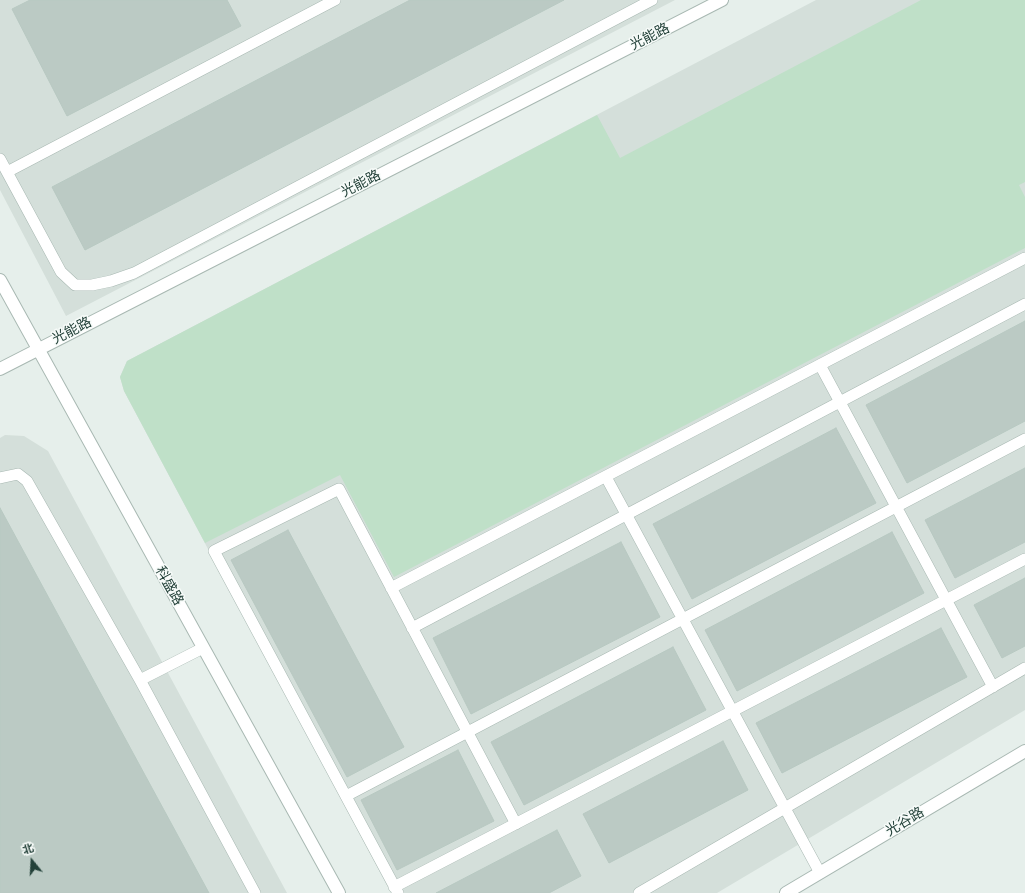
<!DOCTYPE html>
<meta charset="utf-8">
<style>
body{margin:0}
#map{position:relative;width:1025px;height:893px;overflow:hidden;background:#e6efeb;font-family:Karla,"Noto Sans SC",sans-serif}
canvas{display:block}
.north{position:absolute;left:12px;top:841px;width:40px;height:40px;-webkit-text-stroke:3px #f7fbf9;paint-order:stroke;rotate:342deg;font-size:11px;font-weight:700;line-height:16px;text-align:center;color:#24423a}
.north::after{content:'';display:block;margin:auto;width:14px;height:18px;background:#24423a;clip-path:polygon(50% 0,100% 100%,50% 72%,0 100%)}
</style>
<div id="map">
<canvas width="1025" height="893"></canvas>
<div class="north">北</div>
</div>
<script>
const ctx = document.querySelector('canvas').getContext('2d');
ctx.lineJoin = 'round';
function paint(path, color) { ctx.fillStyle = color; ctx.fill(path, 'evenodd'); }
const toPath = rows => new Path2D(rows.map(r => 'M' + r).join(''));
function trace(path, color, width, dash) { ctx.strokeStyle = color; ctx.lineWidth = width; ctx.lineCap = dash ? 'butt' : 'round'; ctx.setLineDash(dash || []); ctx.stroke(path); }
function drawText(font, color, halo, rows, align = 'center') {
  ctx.font = font + ' Karla,"Noto Sans SC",sans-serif'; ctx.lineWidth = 3; ctx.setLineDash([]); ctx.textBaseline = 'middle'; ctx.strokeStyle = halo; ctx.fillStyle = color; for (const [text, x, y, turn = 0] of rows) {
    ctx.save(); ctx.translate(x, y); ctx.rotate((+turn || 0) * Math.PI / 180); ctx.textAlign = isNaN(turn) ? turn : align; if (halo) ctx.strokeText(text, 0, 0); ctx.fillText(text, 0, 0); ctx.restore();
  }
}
paint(toPath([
 [0,0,675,0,66,316,0,190],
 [816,0,1025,0,1025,710,717,893,391,893,124,391,120,377,127,361],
 [5,435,24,436,48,451,287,893,0,893,0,438]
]), '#d4dfda');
paint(toPath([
 [921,0,1025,0,1025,182,1019,185,1025,197,1025,248,394,577,340,475,205,543,124,391,120,377,127,361,597,115,620,158]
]), '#bfe0c8');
const building = toPath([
 [30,0,227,0,241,26,67,116,12,9,30,0],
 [410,0,564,0,85,250,52,187,410,0],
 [1025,321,1025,421,907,483,866,405,1025,321],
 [836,428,876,503,692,599,653,524,836,428],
 [1025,468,1025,542,955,578,925,520,1025,468],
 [0,508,209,893,0,893,0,508],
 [288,530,404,747,347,777,231,560,288,530],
 [892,532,924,593,737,691,705,630,892,532],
 [621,542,660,617,471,714,433,638,621,542],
 [1025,578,1025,646,1002,658,974,605,1025,578],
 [941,628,967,677,782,773,756,723,941,628],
 [673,647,706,710,524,805,491,742,673,647],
 [723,741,748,790,609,863,583,814,723,741],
 [458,750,494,821,397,870,361,800,458,750],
 [557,830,581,876,549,893,436,893,557,830]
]);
paint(building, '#bbcac4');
trace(building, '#b8c9c2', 1);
const service = toPath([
 [0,159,61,272,75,285,92,285,111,281,134,273,652,0],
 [7,172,335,0],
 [820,365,993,687],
 [606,477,820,873],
 [0,478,18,474,27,481,140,680,255,893],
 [391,588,1025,258],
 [412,628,1025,304],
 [140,680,203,648],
 [346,796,1025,439],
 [394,887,1025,559],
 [398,893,214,551,339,489,516,824],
 [639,893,1025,668]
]);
const tertiary = toPath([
 [0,280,339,893],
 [0,369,722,0],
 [786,893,1025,751]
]);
trace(service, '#a8b8b2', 12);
trace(tertiary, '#a8b8b2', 14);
trace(service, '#fff', 11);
trace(tertiary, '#fff', 12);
drawText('14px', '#24423a', '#f7fbf9', [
 ["光能路",650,37,-27],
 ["光能路",361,184,-27],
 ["光能路",72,331,-27],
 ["科盛路",169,586,61],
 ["光谷路",905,822,-31]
]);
</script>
